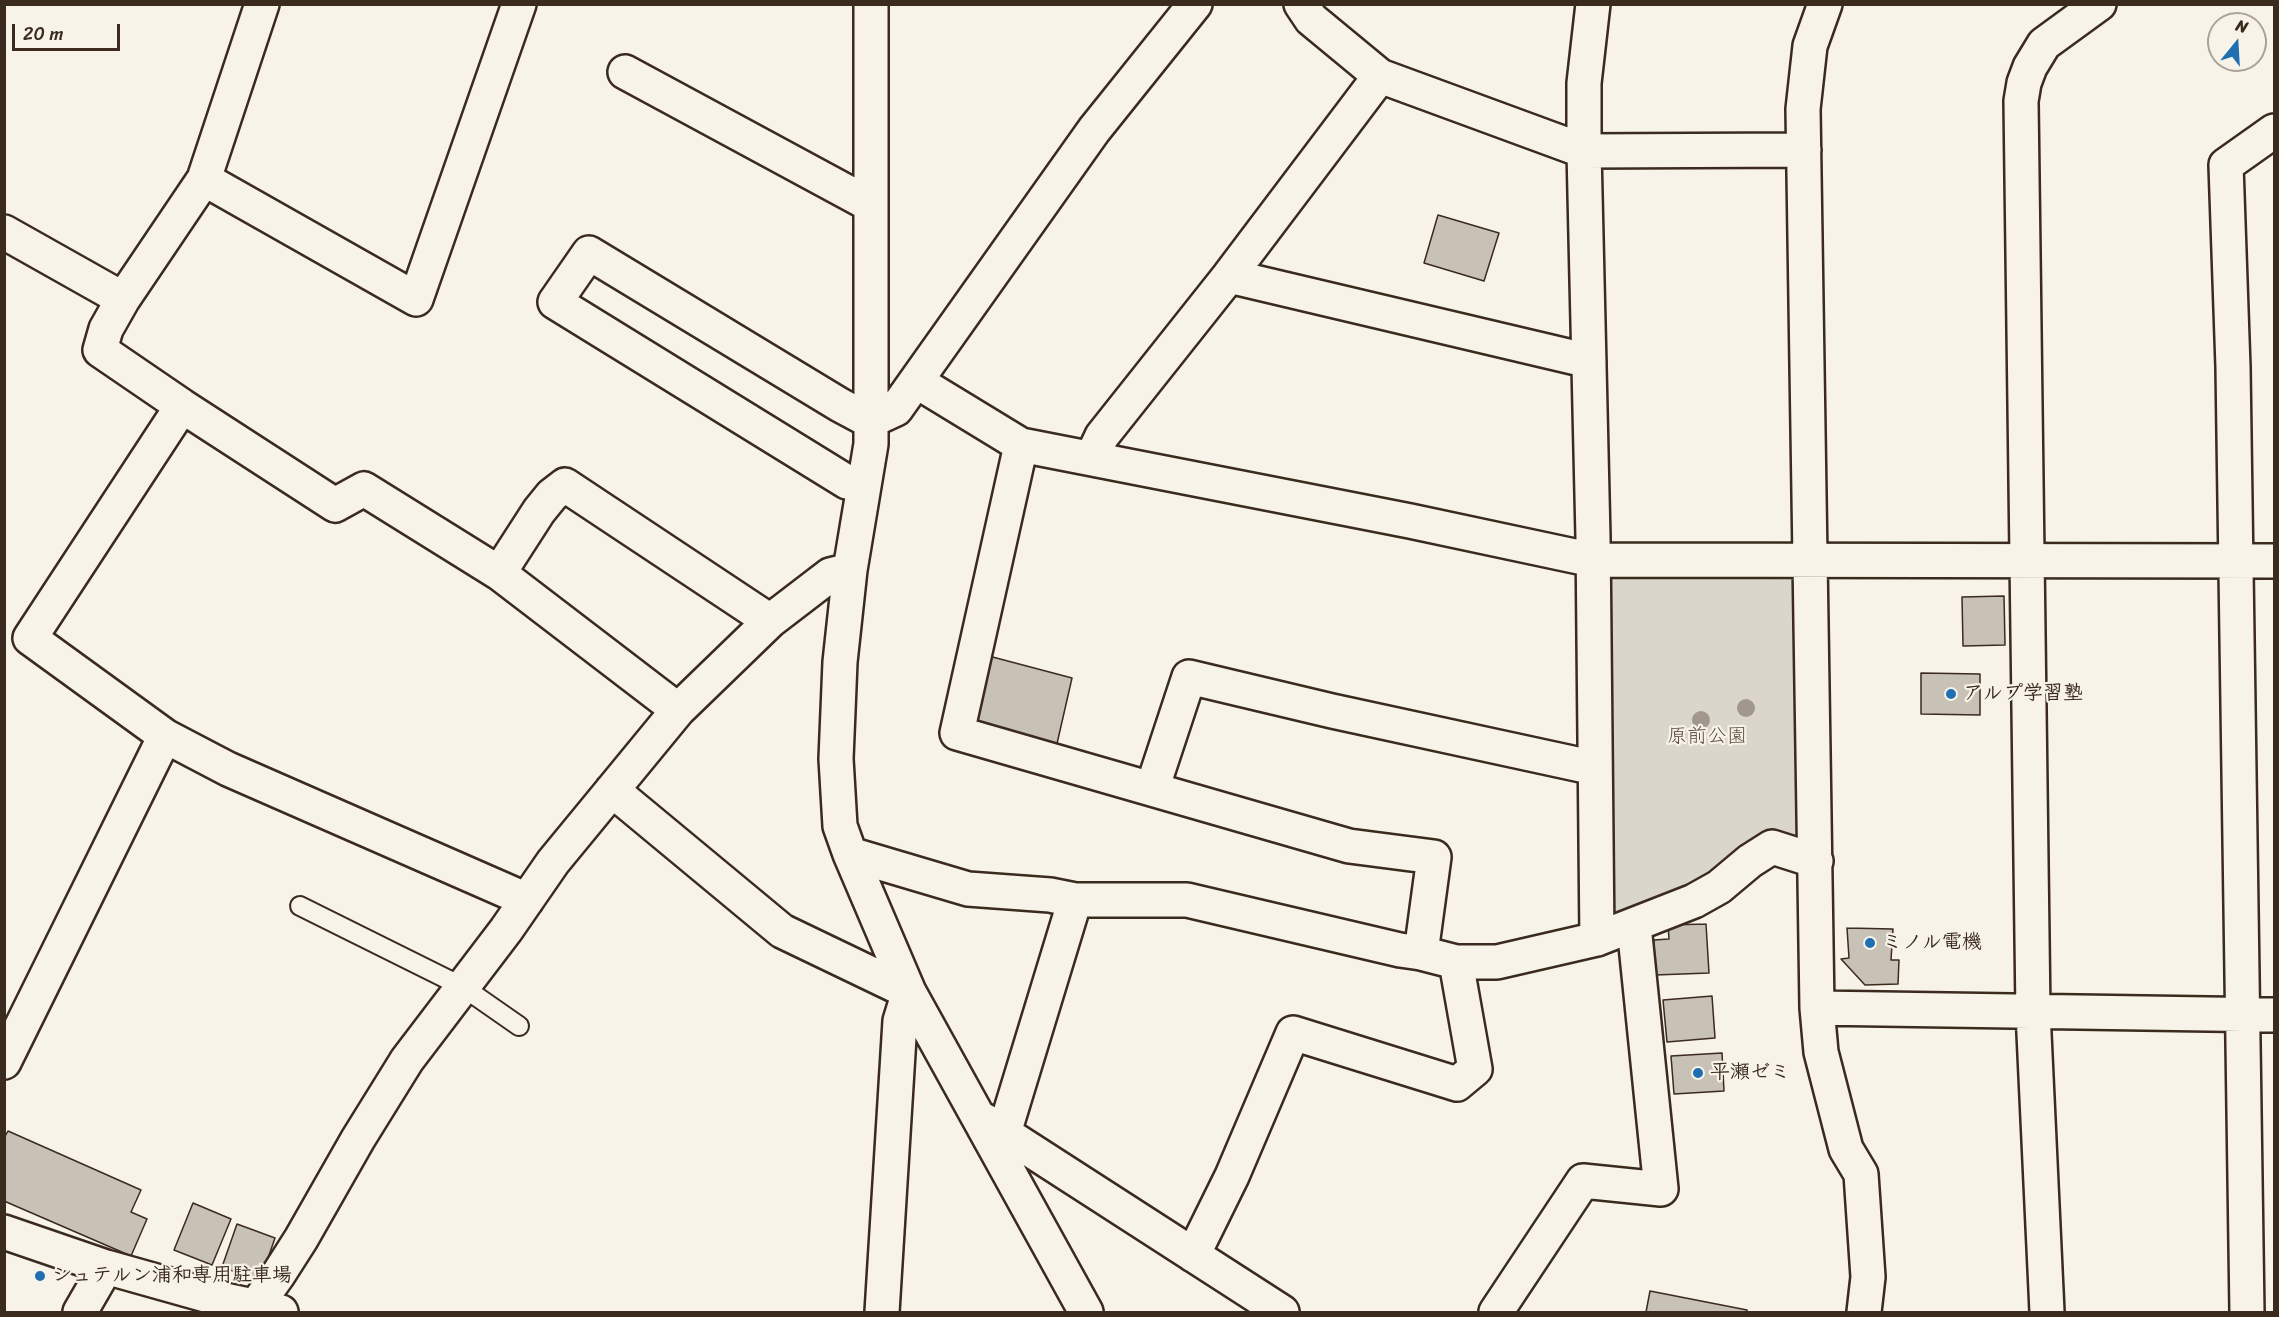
<!DOCTYPE html>
<meta charset="utf-8">
<style>
body{margin:0}
#map{position:relative;width:2279px;height:1317px;overflow:hidden;background:#f7f3e8;font-family:Sriracha,sans-serif}
canvas{display:block}
.frame{position:absolute;inset:0;border:6px solid #3b2a1e;pointer-events:none}
.north{position:absolute;left:2207px;top:12px;width:60px;height:60px;box-sizing:border-box;background:#f7f3e8;border:2px solid #aca397;border-radius:50%;rotate:18deg;font-size:16px;font-weight:700;line-height:24px;text-align:center;color:#3b2a1e}
.north::after{content:'';display:block;margin:auto;width:21px;height:27px;background:#1f6fb2;clip-path:polygon(50% 0,100% 100%,50% 72%,0 100%)}
.scale{position:absolute;left:12px;top:24px;width:108px;height:27px;box-sizing:border-box;border:3px solid #3b2a1e;border-top:0;padding-left:8px;font-size:18px;line-height:21px;white-space:nowrap;color:#3b2a1e;-webkit-text-stroke:4px #f7f3e8;paint-order:stroke}
</style>
<div id="map">
<canvas width="2279" height="1317"></canvas>
<div class="frame"></div>
<div class="north">N</div>
<div class="scale">20 m</div>
</div>
<script>
const ctx = document.querySelector('canvas').getContext('2d');
ctx.lineJoin = 'round';
function paint(path, color) { ctx.fillStyle = color; ctx.fill(path, 'evenodd'); }
const toPath = rows => new Path2D(rows.map(r => 'M' + r).join(''));
function trace(path, color, width, dash) { ctx.strokeStyle = color; ctx.lineWidth = width; ctx.lineCap = dash ? 'butt' : 'round'; ctx.setLineDash(dash || []); ctx.stroke(path); }
function drawText(font, color, halo, rows, align = 'center') {
  ctx.font = font + ' Sriracha,"Klee One",sans-serif'; ctx.lineWidth = 4.5; ctx.setLineDash([]); ctx.textBaseline = 'middle'; ctx.strokeStyle = halo; ctx.fillStyle = color; for (const [text, x, y, turn = 0] of rows) {
    ctx.save(); ctx.translate(x, y); ctx.rotate((+turn || 0) * Math.PI / 180); ctx.textAlign = isNaN(turn) ? turn : align; if (halo) ctx.strokeText(text, 0, 0); ctx.fillText(text, 0, 0); ctx.restore();
  }
}
paint(toPath([
 [1794,572,1810,848,1615,920,1605,576]
]), '#dbd6cb');
const building = toPath([
 [1438,215,1499,233,1484,281,1424,263,1438,215],
 [2004,596,2005,645,1963,646,1962,597,2004,596],
 [985,655,1072,678,1056,748,968,721,985,655],
 [1921,673,1980,674,1980,715,1921,714,1921,673],
 [1706,924,1709,973,1655,975,1654,940,1669,939,1668,925,1706,924],
 [1847,928,1893,929,1891,960,1899,960,1898,984,1865,985,1841,959,1849,958,1847,928],
 [1712,996,1715,1038,1667,1042,1663,1000,1712,996],
 [1722,1053,1724,1091,1674,1094,1671,1056,1722,1053],
 [8,1131,141,1190,131,1212,147,1219,131,1256,4,1201,4,1138,8,1131],
 [193,1203,231,1219,212,1265,174,1250,193,1203],
 [237,1224,275,1238,260,1281,222,1267,237,1224],
 [1650,1291,1747,1310,1747,1312,1646,1312,1650,1291]
]);
paint(building, '#c8c1b6');
trace(building, '#3b2a1e', 1.5);
const lane = toPath([
 [300,906,463,987,519,1026]
]);
const street = toPath([
 [262,4,204,179,123,299,106,329,100,350,182,406,335,505,364,489,499,573,678,710],
 [871,4,871,444,850,570,840,662,836,759,840,826,850,854,909,992,900,1021,882,1312],
 [1301,4,1311,19,1380,76,1584,151,1804,150],
 [1593,4,1584,83,1584,151,1593,538,1597,939],
 [1825,4,1810,46,1803,109,1817,1008,1821,1052,1846,1149,1861,1174,1868,1277,1864,1312],
 [625,72,871,205],
 [204,179,416,299,519,4],
 [4,232,123,299],
 [1229,276,1589,361],
 [916,381,1021,445,1410,521,1593,560,2274,561],
 [182,406,30,638,165,736,228,769,527,900],
 [1021,445,957,733,1349,846,1434,857,1421,953],
 [1092,457,1102,436,1229,276,1380,76],
 [864,485,847,482,555,302,589,253,840,405,870,421,896,409,1094,130,1195,4],
 [499,573,539,511,552,495,565,485,770,621],
 [1152,789,1189,677,1332,711,1595,768],
 [612,790,782,931,909,992,1086,1312],
 [850,854,968,889,1050,895,1075,900,1187,900,1400,950,1421,953,1456,962,1497,962,1597,939,1694,901,1719,887,1750,861,1772,847,1816,861],
 [1817,1008,2274,1015],
 [4,1062,165,736],
 [984,1120,1282,1312],
 [1004,1133,1075,900],
 [4,1232,106,1267,220,1299,281,1312],
 [1193,1255,1232,1176,1293,1033,1457,1084,1475,1069,1456,962],
 [255,1307,278,1275,301,1239,358,1139,407,1060,506,930,553,862,678,710,770,621,830,575,850,570],
 [80,1312,106,1267],
 [1496,1312,1583,1181,1661,1189,1634,926],
 [2047,1312,2033,1012,2021,101,2024,83,2030,67,2044,44,2099,4],
 [2247,1312,2233,367,2226,165,2274,131]
]);
trace(lane, '#3b2a1e', 22);
trace(street, '#3b2a1e', 38);
trace(lane, '#f7f3e8', 18);
trace(street, '#f7f3e8', 33);
ctx.fillStyle = '#a1978c';
for (const [x, y] of [
 [1746,708],
 [1701,720]
]) { ctx.beginPath(); ctx.arc(x, y, 9, 0, 2 * Math.PI); ctx.fill(); }
for (const [x, y, r, color] of [
 [1951,694,6,"#1f6fb2"],
 [1870,943,6,"#1f6fb2"],
 [1698,1073,6,"#1f6fb2"],
 [40,1276,6,"#1f6fb2"]
]) { const dot = new Path2D(); dot.arc(x, y, r, 0, 2 * Math.PI); ctx.fillStyle = color; ctx.fill(dot); trace(dot, '#f7f3e8', 2); }
drawText('bold 20px', '#3b2a1e', '#f7f3e8', [
 ["アルプ学習塾",1963,694],
 ["ミノル電機",1882,943],
 ["平瀬ゼミ",1710,1073],
 ["シュテルン浦和専用駐車場",52,1276]
], 'left');
drawText('20px', '#5b4c41', '#f7f3e8', [
 ["原前公園",1707,737]
]);
</script>
